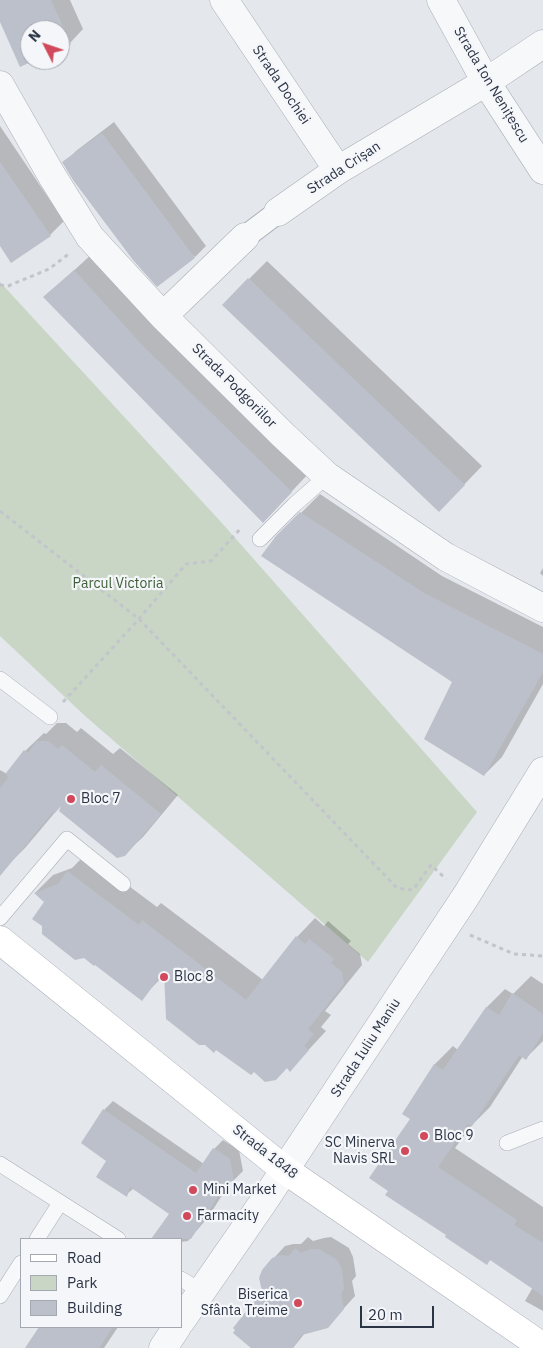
<!DOCTYPE html>
<meta charset="utf-8">
<style>
body{margin:0}
#map{position:relative;width:543px;height:1348px;overflow:hidden;background:#e4e7ec;font-family:"IBM Plex Sans",sans-serif}
canvas{display:block}
.legend{position:absolute;left:20px;top:1238px;width:162px;height:90px;box-sizing:border-box;background:#f4f6f9;border:1px solid #a4a8b1;margin:0;padding:6px 9px;list-style:none;font-size:15px;color:#2b3445}
.legend li{display:flex;align-items:center;gap:10px;height:25px}
.legend b{width:25px;border:1px solid #a4a8b1}
.north{position:absolute;left:20px;top:20px;width:50px;height:50px;box-sizing:border-box;background:#f4f6f9;border:1px solid #a4a8b1;border-radius:50%;rotate:311deg;font-size:14px;font-weight:700;line-height:20px;text-align:center;color:#2b3445}
.north::after{content:'';display:block;margin:auto;width:18px;height:22px;background:#d1495b;clip-path:polygon(50% 0,100% 100%,50% 72%,0 100%)}
.scale{position:absolute;left:360px;top:1306px;width:74px;height:22px;box-sizing:border-box;border:2px solid #2b3445;border-top:0;padding-left:6px;font-size:15px;line-height:18px;white-space:nowrap;color:#2b3445;-webkit-text-stroke:4px #f4f6f9;paint-order:stroke}
</style>
<div id="map">
<canvas width="543" height="1348"></canvas>
<ul class="legend">
<li><b style="height:6px;background:#fff"></b>Road</li>
<li><b style="height:14px;background:#c9d6c5"></b>Park</li>
<li><b style="height:14px;background:#bbc0ca"></b>Building</li>
</ul>
<div class="north">N</div>
<div class="scale">20 m</div>
</div>
<script>
const ctx = document.querySelector('canvas').getContext('2d');
ctx.lineJoin = 'round';
function paint(path, color) { ctx.fillStyle = color; ctx.fill(path, 'evenodd'); }
const toPath = rows => new Path2D(rows.map(r => 'M' + r).join(''));
function trace(path, color, width, dash) { ctx.strokeStyle = color; ctx.lineWidth = width; ctx.lineCap = dash ? 'butt' : 'round'; ctx.setLineDash(dash || []); ctx.stroke(path); }
function drawText(font, color, halo, rows, align = 'center') {
  ctx.font = font + ' "IBM Plex Sans",sans-serif'; ctx.lineWidth = 4.5; ctx.setLineDash([]); ctx.textBaseline = 'middle'; ctx.strokeStyle = halo; ctx.fillStyle = color; for (const [text, x, y, turn = 0] of rows) {
    ctx.save(); ctx.translate(x, y); ctx.rotate((+turn || 0) * Math.PI / 180); ctx.textAlign = isNaN(turn) ? turn : align; if (halo) ctx.strokeText(text, 0, 0); ctx.fillText(text, 0, 0); ctx.restore();
  }
}
paint(toPath([
 [0,282,221,522,477,812,368,962,84,715,0,636]
]), '#c9d6c5');
paint(toPath([
 [0,0,70,0,83,29,70,43,60,47,60,30,30,30,30,60,32,60,21,65,0,19],
 [114,122,206,246,195,257,64,163,76,151],
 [0,126,64,221,50,235,0,244],
 [93,253,309,473,281,503,45,297],
 [267,261,482,466,457,492,249,279],
 [320,494,442,576,543,627,543,684,502,757,484,775,454,681,277,537],
 [543,568,543,576,540,573],
 [57,723,66,723,77,732,81,728,113,754,120,748,178,795,143,837,124,855,63,803,25,848,6,867,0,868,0,770,7,774,25,751,44,733,46,734],
 [86,854,157,907,161,903,263,980,297,937,315,918,324,926,328,921,351,941,348,944,360,954,362,965,325,1011,331,1015,321,1027,326,1031,290,1070,165,974,141,999,46,902,35,893,53,875,72,868],
 [531,976,543,984,543,1041,526,1058,523,1056,490,1107,473,1124,455,1148,543,1207,543,1311,525,1301,533,1287,491,1259,487,1263,411,1119,403,1113,435,1064,453,1046,458,1050,487,1007,505,989,513,994],
 [113,1101,204,1164,214,1149,223,1140,239,1150,243,1171,234,1180,231,1181,209,1216,188,1241,181,1242,181,1239,161,1239,155,1235,171,1213,134,1188,126,1195,107,1160,104,1110],
 [308,1237,313,1241,324,1238,331,1237,349,1248,353,1257,356,1276,352,1281,355,1296,327,1327,305,1333,293,1348,254,1348,264,1291,273,1259,285,1246,293,1244,301,1244],
 [40,1327,118,1327,104,1348,27,1348]
]), '#0003');
paint(toPath([
 [0,0,51,0,71,44,60,49,60,30,30,30,30,60,35,60,20,67,0,22],
 [102,133,195,258,157,287,133,260,73,180,62,162],
 [0,162,51,236,11,263,0,246],
 [74,270,143,346,292,492,263,523,43,297],
 [248,278,465,485,439,512,222,305],
 [300,512,424,593,543,654,543,672,484,776,424,739,452,682,261,556,276,536],
 [37,741,48,741,58,749,62,745,95,772,101,765,161,814,125,856,117,858,59,811,61,806,55,813,53,812,0,876,0,788,8,778,6,773,24,750,28,753],
 [67,871,139,925,142,920,246,1000,296,936,305,944,309,939,334,959,331,963,342,972,344,984,308,1029,314,1034,304,1046,309,1050,290,1072,287,1068,276,1080,265,1082,254,1072,251,1075,216,1050,214,1053,205,1045,199,1045,166,1019,164,971,142,1001,95,965,94,966,84,958,75,960,42,934,42,926,32,919,44,902,34,893,58,884],
 [512,993,543,1014,543,1033,526,1060,519,1055,472,1126,468,1124,438,1167,517,1220,514,1225,543,1243,543,1296,490,1260,487,1265,445,1237,446,1235,385,1195,388,1191,369,1178,410,1119,402,1114,434,1064,443,1070,486,1007,499,1015],
 [103,1109,196,1173,213,1148,230,1159,234,1181,227,1182,191,1239,151,1239,169,1214,130,1187,127,1197,96,1177,106,1161,81,1143],
 [295,1248,301,1253,311,1249,319,1249,337,1260,342,1269,344,1289,341,1294,344,1309,328,1328,302,1335,292,1348,251,1348,233,1333,235,1330,233,1328,262,1291,259,1278,262,1270,272,1258,280,1255,289,1256],
 [39,1327,113,1327,99,1348,25,1348]
]), '#bbc0ca');
const service = toPath([
 [260,539,294,505,327,476],
 [0,679,50,717],
 [0,918,67,839,123,884],
 [507,1143,543,1129],
 [0,1164,118,1239],
 [37,1239,60,1203],
 [181,1279,201,1291],
 [0,1296,21,1263]
]);
const pedestrian = toPath([
 [245,237,278,212]
]);
const minor = toPath([
 [224,0,338,170],
 [441,0,486,82,543,170],
 [0,85,52,176,90,237,163,316,283,435,327,476,446,557,543,608],
 [278,212,338,170,486,82,543,44],
 [163,316,245,237],
 [181,1321,262,1204,466,896,543,771],
 [163,1348,177,1327]
]);
const secondary = toPath([
 [0,940,285,1170,543,1347]
]);
trace(service, '#a9aeb7', 16);
trace(pedestrian, '#a9aeb7', 24);
trace(minor, '#a9aeb7', 29);
trace(secondary, '#a9aeb7', 29);
trace(toPath([
 [0,285,8,286,49,269,70,253],
 [0,511,139,619,397,888,413,890,431,865,446,879],
 [63,702,139,619,186,564,211,561,242,527],
 [470,935,514,954,543,956]
]), '#c2c5cb', 3, [4, 4]);
trace(service, '#f7f8fa', 15);
trace(pedestrian, '#f7f8fa', 22);
trace(minor, '#f7f8fa', 28);
trace(secondary, '#fff', 28);
for (const [x, y, r, color] of [
 [71,799,5,"#d1495b"],
 [164,977,5,"#d1495b"],
 [424,1136,5,"#d1495b"],
 [405,1151,5,"#d1495b"],
 [193,1190,5,"#d1495b"],
 [187,1216,5,"#d1495b"],
 [298,1303,5,"#d1495b"]
]) { const dot = new Path2D(); dot.arc(x, y, r, 0, 2 * Math.PI); ctx.fillStyle = color; ctx.fill(dot); trace(dot, '#f4f6f9', 2); }
drawText('14px', '#2b3445', '#f4f6f9', [
 ["Strada Dochiei",281,85,56],
 ["Strada Ion Nenițescu",491,85,59],
 ["Strada Crișan",344,168,-33],
 ["Strada Podgoriilor",234,386,45],
 ["Strada Iuliu Maniu",366,1048,-57],
 ["Strada 1848",265,1152,38]
]);
drawText('14px', '#3f6138', '#f4f6f9', [
 ["Parcul Victoria",118,584]
]);
drawText('14px', '#2b3445', '#f4f6f9', [
 ["Bloc 7",81,799],
 ["Bloc 8",174,977],
 ["Bloc 9",434,1136],
 ["SC Minerva",395,1143,"right"],
 ["Navis SRL",395,1159,"right"],
 ["Mini Market",203,1190],
 ["Farmacity",197,1216],
 ["Biserica",288,1295,"right"],
 ["Sfânta Treime",288,1311,"right"]
], 'left');
</script>
